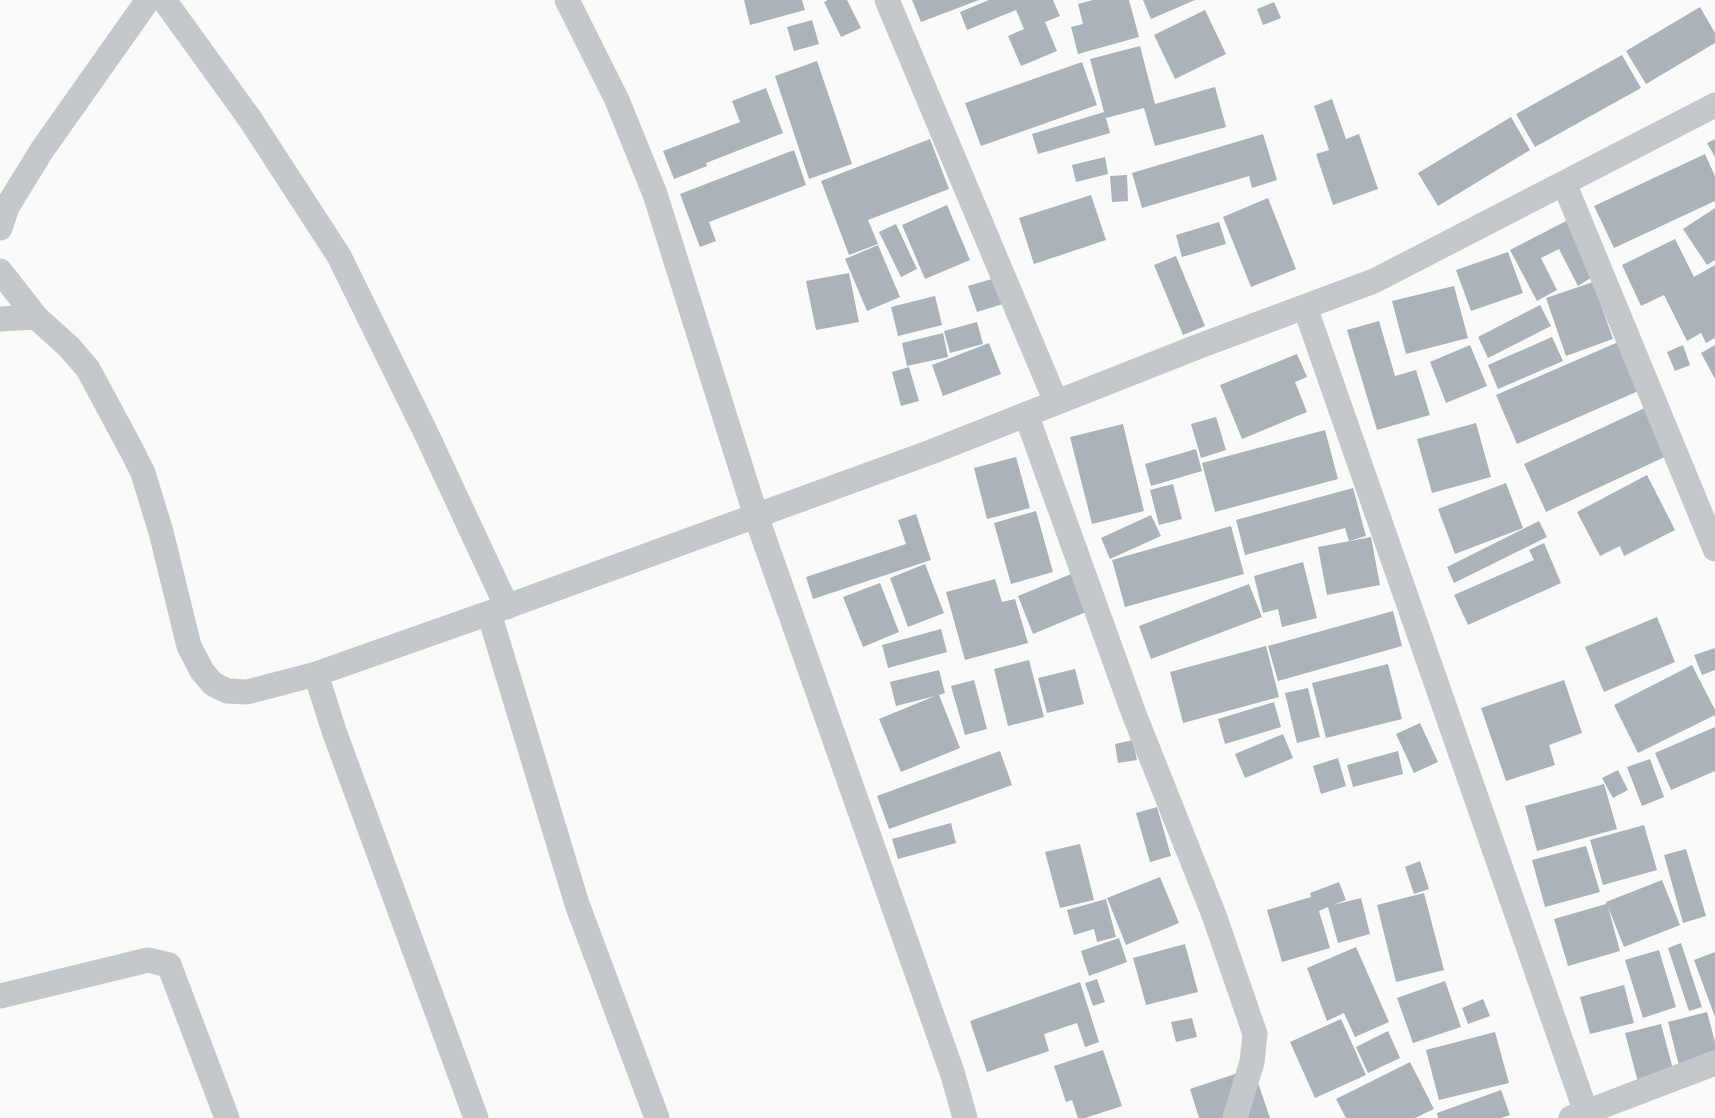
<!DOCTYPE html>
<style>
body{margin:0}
canvas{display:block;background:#fafaf8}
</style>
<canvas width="1715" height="1118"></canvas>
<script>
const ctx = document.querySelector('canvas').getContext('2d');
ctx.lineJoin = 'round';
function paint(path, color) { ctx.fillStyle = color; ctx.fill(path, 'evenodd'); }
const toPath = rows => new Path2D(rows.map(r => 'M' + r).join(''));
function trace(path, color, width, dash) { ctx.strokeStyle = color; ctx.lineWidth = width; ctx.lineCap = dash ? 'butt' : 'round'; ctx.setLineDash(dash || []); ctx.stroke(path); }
paint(toPath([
 [744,0,802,0,805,10,750,25],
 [828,0,847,0,861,28,841,37,824,2],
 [912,0,979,0,921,22],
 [989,0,1053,0,1060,16,1045,22,1057,51,1021,66,1008,36,1024,29,1016,10,967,30,960,12],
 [1093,0,1129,0,1139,37,1078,54,1071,27,1083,24,1078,4],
 [1143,0,1195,0,1151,19],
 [1274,2,1281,18,1263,25,1257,9],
 [1700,7,1715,33,1715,43,1646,84,1626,51],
 [1205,10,1226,54,1175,79,1154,35],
 [812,20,819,44,794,51,787,27],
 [1140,46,1155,104,1215,87,1226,127,1155,146,1144,108,1106,118,1110,133,1038,154,1032,134,1104,112,1090,59],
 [1622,55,1641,88,1535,147,1516,114],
 [817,61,852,164,809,179,775,76],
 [1082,62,1097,105,981,146,965,103],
 [766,88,783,133,706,163,707,166,674,179,663,151,740,122,732,101],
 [1332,99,1346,139,1359,134,1378,189,1333,205,1316,154,1329,150,1314,106],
 [1511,117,1530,150,1438,206,1418,173],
 [1263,134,1277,180,1252,188,1249,176,1142,208,1132,173],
 [930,139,949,189,868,220,878,244,849,255,821,181],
 [1715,139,1715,157,1707,143],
 [794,150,806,185,709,222,716,241,700,247,680,194],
 [1705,154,1715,176,1715,201,1614,248,1594,206],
 [1105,157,1108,174,1076,182,1072,165],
 [1127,175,1128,201,1112,202,1110,176],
 [1091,195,1106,240,1034,264,1019,218],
 [1268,198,1296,269,1251,287,1223,217],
 [947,205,970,260,925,279,902,225],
 [1715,208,1715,260,1707,265,1683,229],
 [1566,221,1594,276,1578,286,1559,249,1541,258,1557,290,1537,301,1510,250],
 [1219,222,1226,244,1182,257,1176,235],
 [896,224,917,269,901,277,879,232],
 [1675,239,1694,277,1715,265,1715,338,1706,343,1701,333,1687,341,1664,295,1641,306,1622,265],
 [878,245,900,297,867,311,845,259],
 [1508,252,1523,293,1471,311,1456,270],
 [1176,256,1205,326,1183,335,1154,265],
 [849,273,859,322,816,330,806,281],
 [995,278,1003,304,977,312,968,286],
 [1593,282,1613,339,1566,356,1546,298],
 [1454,286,1468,338,1406,354,1392,301],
 [935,296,942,325,898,336,891,307],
 [1540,305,1551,326,1488,358,1478,337],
 [1379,321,1395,376,1416,370,1430,415,1377,430,1347,330],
 [977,322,983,344,950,353,944,331],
 [943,333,948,357,907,366,902,343],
 [1552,337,1563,361,1498,389,1488,365],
 [1623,340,1643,389,1517,444,1496,395],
 [989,343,1001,374,943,396,932,365],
 [1470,345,1487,386,1446,403,1430,362],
 [1683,345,1690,365,1675,371,1667,352],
 [1715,345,1715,379,1701,353],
 [1297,354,1307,377,1295,382,1307,412,1242,439,1220,385],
 [909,367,919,401,901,406,892,372],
 [1647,407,1669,455,1546,512,1524,464],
 [1216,417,1226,450,1201,458,1191,424],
 [1476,423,1491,477,1432,493,1417,439],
 [1123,424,1144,511,1092,524,1070,437],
 [1325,430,1338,479,1215,512,1202,463],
 [1196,449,1202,471,1151,486,1145,464],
 [1016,457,1030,508,987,519,974,468],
 [1647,475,1675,530,1624,556,1620,546,1600,556,1577,512],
 [1506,483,1523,528,1455,554,1438,509],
 [1173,484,1182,519,1159,525,1150,490],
 [1353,488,1366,536,1349,541,1345,528,1245,555,1236,520],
 [1036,511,1053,572,1011,584,994,523],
 [916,514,931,560,813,599,806,577,906,544,898,520],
 [1151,515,1161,536,1110,559,1101,538],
 [1539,521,1547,537,1454,583,1447,567],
 [1231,526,1244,574,1125,607,1112,560],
 [1371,537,1380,585,1327,595,1318,547],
 [1544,543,1561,583,1468,625,1454,595,1534,560,1529,550],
 [1303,562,1317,618,1282,627,1278,609,1263,613,1254,576],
 [925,564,944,613,908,627,890,578],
 [1076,572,1091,610,1033,634,1018,596],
 [995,579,1002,602,1015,599,1028,643,965,660,946,592],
 [880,583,899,632,863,647,843,597],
 [1249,584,1262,617,1151,659,1139,626],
 [1393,611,1402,646,1278,681,1268,646],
 [1657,617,1675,662,1604,692,1585,647],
 [941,629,947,652,888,668,882,645],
 [1266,646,1279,697,1183,723,1170,672],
 [1715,648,1715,670,1702,675,1694,655],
 [1029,660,1044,717,1008,726,994,669],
 [1388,664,1402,719,1326,738,1312,683],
 [1692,665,1715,710,1715,715,1638,753,1614,705],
 [1075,669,1084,704,1047,713,1038,678],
 [939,670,945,693,939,695,960,748,901,772,879,719,935,696,896,706,890,682],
 [974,680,987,729,965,735,951,686],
 [1564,680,1582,733,1549,745,1555,765,1506,781,1481,708],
 [1308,688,1320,737,1297,743,1285,693],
 [1274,702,1281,727,1225,744,1218,719],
 [1420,723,1438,762,1414,773,1396,734],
 [1715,727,1715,771,1671,790,1655,753],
 [1283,734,1293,758,1245,778,1235,754],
 [1133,740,1137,760,1118,763,1115,744],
 [1000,751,1012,785,889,829,877,796],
 [1398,751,1403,774,1353,787,1347,765],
 [1338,758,1346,786,1321,794,1313,766],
 [1650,759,1664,797,1642,806,1627,767],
 [1618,770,1628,790,1613,798,1602,778],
 [1604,784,1617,829,1537,851,1525,806],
 [1157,807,1171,856,1150,862,1136,813],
 [951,823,956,843,898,859,892,839],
 [1644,825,1657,870,1603,885,1590,840],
 [1080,844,1094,900,1060,908,1045,852],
 [1586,846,1600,892,1545,907,1532,860],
 [1686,849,1706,916,1683,923,1664,855],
 [1420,861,1429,889,1414,894,1405,867],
 [1160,877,1179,923,1126,945,1107,898],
 [1662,880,1680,925,1624,947,1608,907,1620,951,1568,966,1554,919,1606,904,1606,902],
 [1339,882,1346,900,1333,905,1361,898,1370,934,1338,943,1328,907,1319,911,1330,948,1282,962,1267,910,1311,897,1310,893],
 [1424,893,1444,970,1396,982,1377,905],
 [1106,899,1116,937,1097,942,1094,929,1074,935,1067,910],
 [1119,938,1127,962,1089,976,1081,951],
 [1681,943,1702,1007,1689,1011,1668,948],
 [1185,944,1198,992,1146,1005,1133,958],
 [1356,947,1389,1022,1355,1037,1344,1013,1327,1021,1307,968],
 [1659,950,1676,1007,1643,1018,1625,960],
 [1715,952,1715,1017,1694,960],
 [1097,979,1105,1002,1093,1006,1085,983],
 [1445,981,1461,1027,1413,1043,1397,998],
 [1080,982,1099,1042,1085,1047,1077,1023,1044,1034,1049,1051,987,1072,970,1021],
 [1624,985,1634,1023,1590,1034,1580,997],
 [1483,999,1490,1016,1468,1024,1462,1008],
 [1707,1012,1715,1042,1715,1056,1679,1066,1668,1022],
 [1192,1018,1197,1037,1176,1042,1171,1022],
 [1341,1019,1366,1075,1315,1098,1290,1042],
 [1661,1024,1674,1073,1638,1082,1625,1033],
 [1388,1031,1400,1058,1368,1073,1356,1047],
 [1495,1032,1509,1083,1439,1100,1426,1050],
 [1103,1050,1122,1106,1085,1118,1078,1118,1072,1100,1066,1102,1054,1066],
 [1410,1062,1434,1109,1415,1118,1346,1118,1336,1099],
 [1253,1068,1270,1118,1199,1118,1190,1089],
 [1501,1090,1510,1115,1501,1118,1438,1118,1437,1113]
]), '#aab3b9');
trace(toPath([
 [164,0,250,119,339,256,427,435,507,607],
 [567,0,617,100,655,194,756,516,953,1075,965,1118],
 [887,0,1056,402],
 [1564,183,1715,549],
 [0,228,7,207,42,150,148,0],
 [0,271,36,317,69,347,88,369,132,451,143,473,161,532,189,646,202,671,213,684,227,691,247,692,316,674,489,613,931,452,1202,345,1374,281,1715,105],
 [1305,307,1588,1118],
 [0,319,36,317],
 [1026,414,1134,714,1214,915,1255,1034,1252,1062,1235,1118],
 [489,613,577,904,657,1118],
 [316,674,334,731,476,1118],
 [0,996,148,960,169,965,227,1118],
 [1571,1118,1715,1063]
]), '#c3c8cc', 25);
</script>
